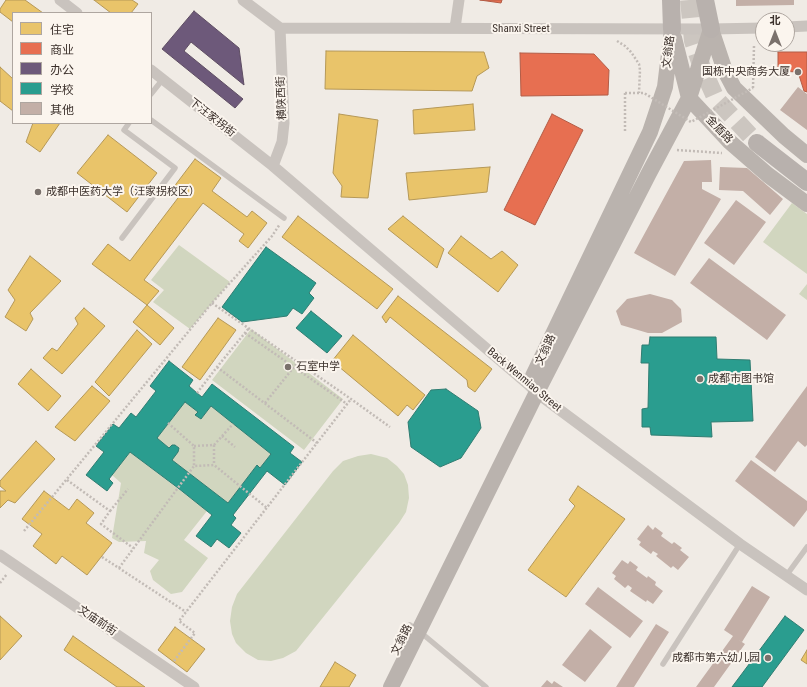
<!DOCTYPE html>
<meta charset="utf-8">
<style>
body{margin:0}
#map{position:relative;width:807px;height:687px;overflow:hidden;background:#f0ebe5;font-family:"Roboto Condensed","Noto Sans SC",sans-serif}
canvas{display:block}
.legend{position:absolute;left:12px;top:12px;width:140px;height:112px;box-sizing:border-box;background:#fbf5ee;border:1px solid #aea6a0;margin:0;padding:5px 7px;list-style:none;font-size:12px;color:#3b302b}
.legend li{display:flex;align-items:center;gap:8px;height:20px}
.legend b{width:20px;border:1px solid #aea6a0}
.north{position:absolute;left:755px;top:12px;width:40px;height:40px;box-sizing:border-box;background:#fbf5ee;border:1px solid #aea6a0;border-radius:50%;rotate:0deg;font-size:11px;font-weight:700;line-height:16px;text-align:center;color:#3b302b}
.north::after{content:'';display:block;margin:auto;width:14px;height:18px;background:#7a716c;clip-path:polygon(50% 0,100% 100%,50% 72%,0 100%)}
</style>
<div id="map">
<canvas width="807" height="687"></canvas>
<ul class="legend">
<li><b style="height:11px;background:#e9c46a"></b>住宅</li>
<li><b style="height:11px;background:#e76f51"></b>商业</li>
<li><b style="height:11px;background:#6d597a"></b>办公</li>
<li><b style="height:11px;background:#2a9d8f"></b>学校</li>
<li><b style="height:11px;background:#c3afa7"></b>其他</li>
</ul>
<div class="north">北</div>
</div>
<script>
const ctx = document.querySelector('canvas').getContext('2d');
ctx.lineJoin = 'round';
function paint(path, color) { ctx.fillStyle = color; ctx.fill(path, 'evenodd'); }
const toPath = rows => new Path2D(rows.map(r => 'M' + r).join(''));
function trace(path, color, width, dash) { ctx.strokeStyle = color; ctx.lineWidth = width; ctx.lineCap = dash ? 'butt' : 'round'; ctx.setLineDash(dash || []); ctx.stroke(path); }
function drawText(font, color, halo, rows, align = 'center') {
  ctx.font = font + ' "Roboto Condensed","Noto Sans SC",sans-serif'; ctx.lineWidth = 4; ctx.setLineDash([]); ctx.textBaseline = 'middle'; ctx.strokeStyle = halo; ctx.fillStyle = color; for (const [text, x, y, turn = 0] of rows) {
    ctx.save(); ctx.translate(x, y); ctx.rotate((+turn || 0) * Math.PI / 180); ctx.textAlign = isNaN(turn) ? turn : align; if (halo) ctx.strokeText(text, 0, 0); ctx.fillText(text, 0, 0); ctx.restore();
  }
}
paint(toPath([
 [792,203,807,214,807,274,763,242],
 [179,245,230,282,190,329,153,302,164,290,151,280],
 [807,284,807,300,799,294],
 [251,329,343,399,304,450,212,380],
 [185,402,198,412,196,415,201,419,211,406,271,454,260,468,257,465,228,503,172,460,179,448,176,445,172,445,169,448,157,438],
 [130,452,207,511,184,540,208,558,182,592,171,594,153,580,150,571,159,560,144,553,146,541,119,542,112,538,121,483,112,475],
 [371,454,387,458,397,466,404,474,408,485,409,498,406,512,399,523,296,651,283,658,271,661,258,660,246,653,236,643,232,634,230,621,232,607,237,594,333,471,343,461,358,456]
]), '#d1d6bf');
const homes = toPath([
 [6,0,25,0,43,13,13,13,13,22,0,12,0,9,6,0],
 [94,0,132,0,138,4,131,13,111,13,94,0],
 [326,51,484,52,489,68,477,76,472,91,325,89,326,51],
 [0,67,13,79,13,111,0,101,0,67],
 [473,104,475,130,414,134,413,110,473,104],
 [339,114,378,120,368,198,341,197,342,186,333,173,339,114],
 [33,123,60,123,40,152,26,142,33,123],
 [108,135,157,173,127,212,77,173,108,135],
 [195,159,221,178,212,191,247,217,252,211,267,223,248,248,239,241,244,234,203,203,144,280,159,291,147,305,92,264,108,244,130,261,181,194,173,188,195,159],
 [490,167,487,192,409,200,406,173,490,167],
 [298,216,393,289,377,309,282,237,298,216],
 [403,216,444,249,437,268,388,229,403,216],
 [461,236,491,259,502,251,518,265,498,292,448,253,461,236],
 [30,256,61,281,30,313,33,319,26,331,5,317,15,300,8,290,30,256],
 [398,296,492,369,475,392,468,387,467,380,390,317,386,323,382,317,398,296],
 [147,305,174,328,160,345,133,322,147,305],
 [84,308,105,326,62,374,43,358,52,348,57,351,78,324,75,318,84,308],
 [218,318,236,330,200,380,182,367,218,318],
 [137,330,152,344,109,396,95,382,137,330],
 [353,335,425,395,413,410,407,405,398,416,332,361,353,335],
 [31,369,61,396,48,411,18,384,31,369],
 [92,386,110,401,75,441,55,427,92,386],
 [36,441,55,459,15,503,8,500,0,508,0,491,6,491,0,486,0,481,36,441],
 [578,486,625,519,566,597,528,570,575,506,569,500,578,486],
 [44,491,69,510,77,499,94,513,86,523,112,543,87,575,62,556,56,564,33,546,42,534,22,519,44,491],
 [0,616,22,636,0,660,0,616],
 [175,627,205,649,187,672,158,650,175,627],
 [73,636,145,687,117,687,64,650,73,636],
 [807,650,807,664,801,660,807,650],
 [335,662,356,675,349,687,320,687,335,662]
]);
paint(homes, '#e9c46a');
trace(homes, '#b59857', 1);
const shops = toPath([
 [480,0,502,0,501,3,480,0],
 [778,52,807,52,807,92,804,91,798,72,778,71,778,52],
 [520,53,594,54,609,70,608,95,521,96,520,53],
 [552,114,583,130,535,225,504,210,552,114]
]);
paint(shops, '#e76f51');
trace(shops, '#b35c46', 1);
const offices = toPath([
 [194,11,239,48,244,85,191,42,184,51,243,99,235,108,162,49,194,11]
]);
paint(offices, '#6d597a');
trace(offices, '#5e4d62', 1);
const schools = toPath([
 [266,247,316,283,309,293,314,298,302,314,293,308,287,316,242,322,222,307,266,247],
 [311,311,342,336,327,353,296,328,311,311],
 [650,337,716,337,717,359,750,360,753,421,711,422,712,437,651,435,650,427,642,427,642,409,648,408,649,363,641,363,642,345,649,345,650,337],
 [169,361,193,380,189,386,197,393,202,397,212,384,294,447,290,453,302,462,285,485,267,471,233,515,236,518,231,525,241,533,229,548,217,539,211,547,196,536,212,515,178,488,130,452,109,479,113,483,107,491,86,475,104,452,96,446,113,424,119,428,131,413,136,417,156,391,150,386,169,361],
 [185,402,198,412,195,415,201,419,211,406,271,454,260,468,257,465,228,503,172,460,178,452,179,448,175,445,172,445,169,448,157,438,185,402],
 [446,389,478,411,481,428,461,458,440,467,411,447,408,422,431,390,446,389],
 [785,616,804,630,762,687,732,687,785,616]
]);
paint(schools, '#2a9d8f');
trace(schools, '#2f7c71', 1);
paint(toPath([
 [736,0,794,0,794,5,736,6],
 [798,87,807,94,807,130,780,110],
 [711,160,712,182,702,182,702,189,721,199,675,276,634,253,684,161],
 [720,167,747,168,783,199,770,215,743,191,719,190],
 [736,200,766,222,734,265,704,243],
 [709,258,786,315,767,340,690,283],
 [650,294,672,300,681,309,682,322,662,333,648,333,621,325,616,311,627,299],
 [807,386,807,445,805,447,798,441,775,472,755,457],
 [751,460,807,501,807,510,794,527,735,481],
 [648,525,653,530,655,527,663,533,661,536,672,544,674,542,682,548,680,550,689,557,678,570,673,566,671,568,656,556,658,554,653,551,651,554,639,545,641,542,637,539],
 [622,560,628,564,630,561,638,567,636,570,647,578,648,576,656,582,655,585,663,591,653,604,647,600,646,602,630,591,632,588,628,585,625,588,614,579,616,576,612,573],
 [752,586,770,597,742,642,737,639,745,644,714,687,696,687,733,636,724,630],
 [598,587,643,621,630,638,585,604],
 [656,624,669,632,634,687,616,687],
 [590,629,612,647,585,682,562,665],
 [547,680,552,684,554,681,563,687,541,687]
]), '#c3afa7');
trace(toPath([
 [689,0,693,41,701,65,716,99,757,143]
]), '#ccc6c0', 18, [18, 9]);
trace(toPath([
 [617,41,625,46,631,52,639,64,640,70,639,93],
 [753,88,754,46],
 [625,93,625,131],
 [677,150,722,153],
 [212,303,351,399,390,427],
 [245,333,347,404],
 [217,367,317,443],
 [197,393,217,367,249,328],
 [265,403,298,362],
 [168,423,194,446,194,466,214,465,267,508],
 [222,436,235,447],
 [214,445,233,424],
 [194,446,214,445,214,465],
 [67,480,110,511,101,524,133,548],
 [110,511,128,489],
 [24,531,212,303,272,236,280,224],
 [102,557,186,612],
 [119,568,194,466],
 [0,583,7,574],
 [174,661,195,633,179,621,351,399]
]), '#c2bbb6', 2.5, [2, 2]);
trace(toPath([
 [151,94,163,79],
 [151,120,284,218],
 [122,238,175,168,124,130,129,123],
 [786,576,807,547],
 [410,625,419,631,486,687],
 [663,664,740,544]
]), '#c9c3be', 5.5);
trace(toPath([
 [60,0,77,13],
 [243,0,280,28],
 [787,27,807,26],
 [280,28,711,29,763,28],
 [455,28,459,0],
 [151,70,273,166,529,385,537,393,740,544,807,590],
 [273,166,282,142,284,123,280,28],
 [0,555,194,687]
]), '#c9c3be', 11);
trace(toPath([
 [711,29,725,71,734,88,784,136,807,155],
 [674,38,689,98,730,142,768,175,807,204],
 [533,376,650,132,665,87,672,29],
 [391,687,537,392,649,173,689,98,711,29]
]), '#bab3ae', 16);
trace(toPath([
 [671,0,672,29],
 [705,0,711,29],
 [757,143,807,182]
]), '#b8b1ad', 18);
trace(toPath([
 [625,93,644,93,691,122,753,88]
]), '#c2bbb6', 2.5, [2, 2]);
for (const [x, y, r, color] of [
 [798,72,4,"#7a716c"],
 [38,192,4,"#7a716c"],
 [288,367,4,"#7a716c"],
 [700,379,4,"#7a716c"],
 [768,658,4,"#7a716c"]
]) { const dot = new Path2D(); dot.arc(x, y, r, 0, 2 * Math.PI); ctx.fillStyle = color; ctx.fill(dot); trace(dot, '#fbf5ee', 1.5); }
drawText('11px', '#3b302b', '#fbf5ee', [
 ["Shanxi Street",521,29],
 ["文翁路",669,52,-83],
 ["横陕西街",282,98,-92],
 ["下汪家拐街",212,118,38],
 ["金盾路",719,130,46],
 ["文翁路",546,350,-65],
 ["Back Wenmiao Street",524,380,40],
 ["文庙前街",97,621,34],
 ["文翁路",402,640,-64]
]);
drawText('11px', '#3b302b', '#fbf5ee', [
 ["国栋中央商务大厦",790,72,"right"],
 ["成都中医药大学（汪家拐校区）",46,192],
 ["石室中学",296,367],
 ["成都市图书馆",708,379],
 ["成都市第六幼儿园",760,658,"right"]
], 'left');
</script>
